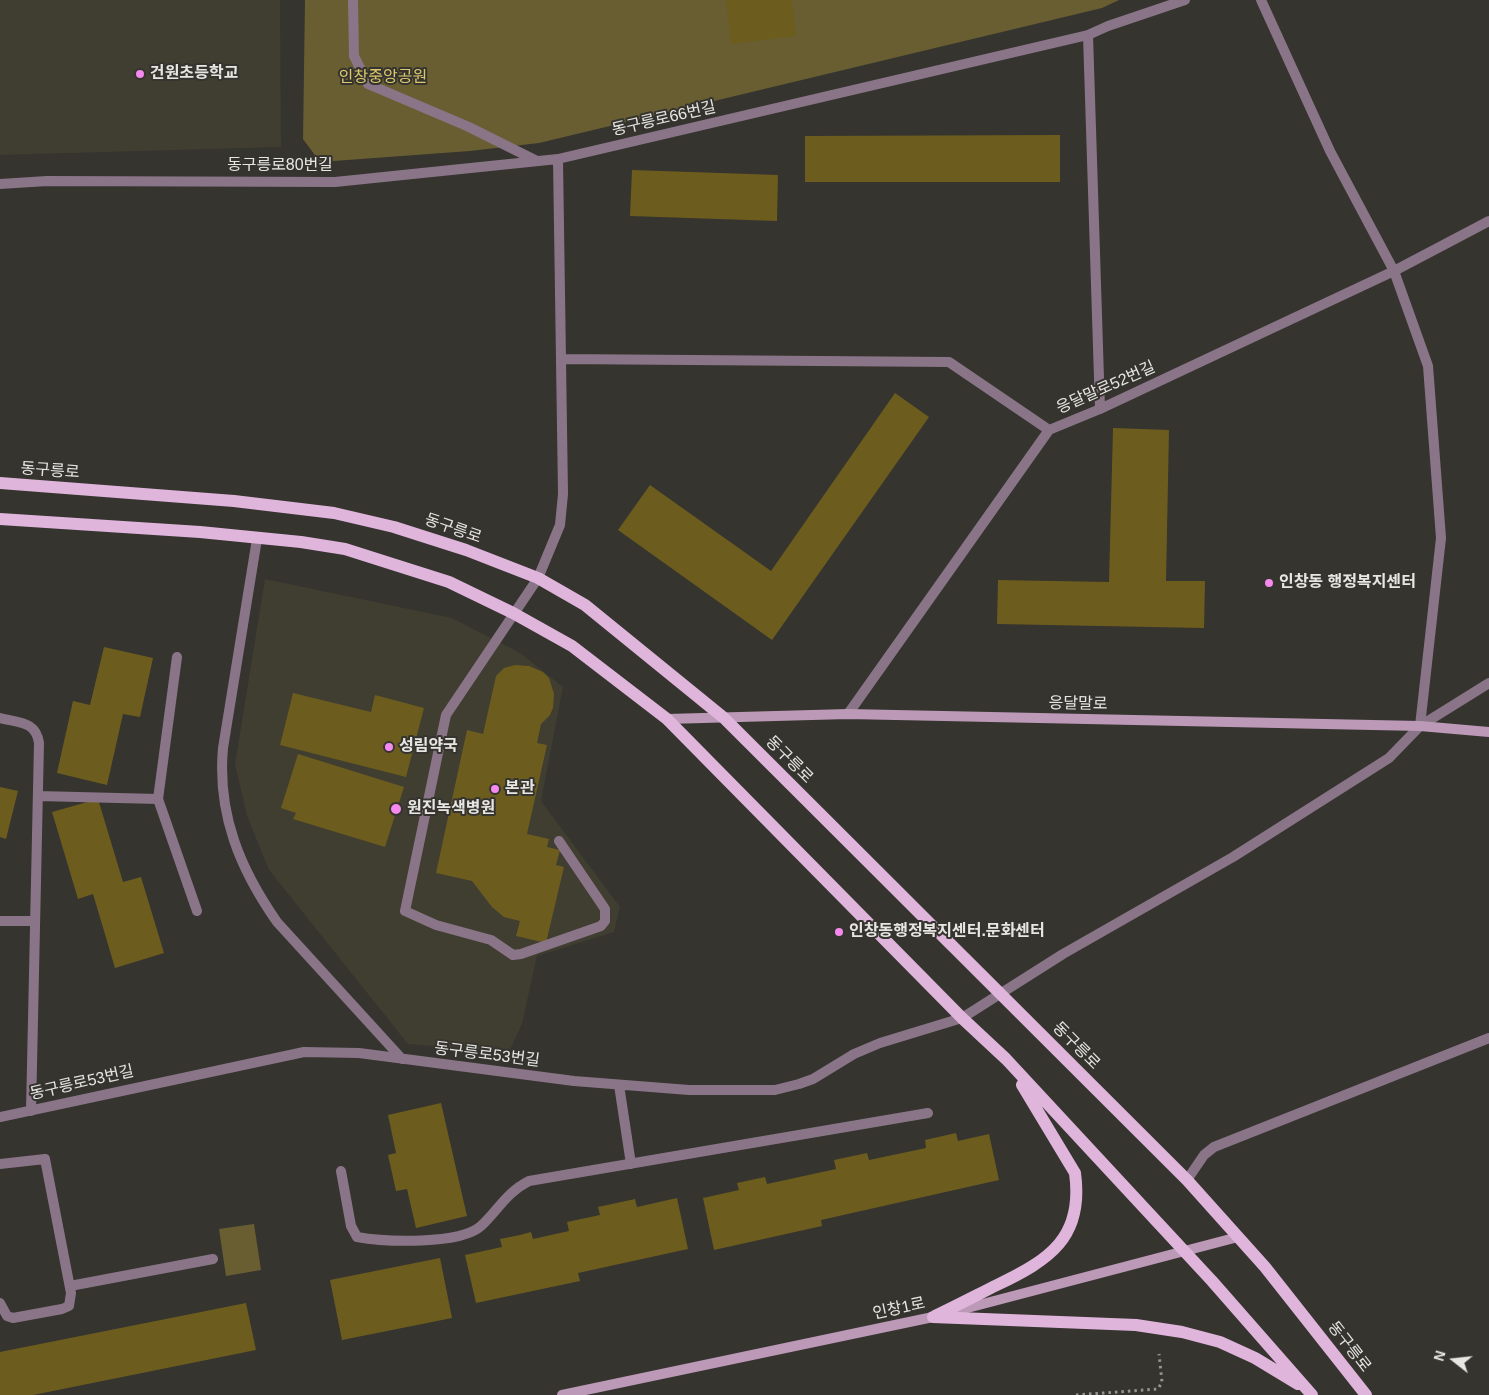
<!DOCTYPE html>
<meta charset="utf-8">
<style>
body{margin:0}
#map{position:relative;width:1489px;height:1395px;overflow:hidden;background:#35342f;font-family:Helvetica,sans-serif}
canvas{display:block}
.north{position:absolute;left:1429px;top:1335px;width:50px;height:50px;-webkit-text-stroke:4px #35342f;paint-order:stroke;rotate:286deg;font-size:14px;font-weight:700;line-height:20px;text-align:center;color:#e7e6e3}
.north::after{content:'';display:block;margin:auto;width:18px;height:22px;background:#e7e6e3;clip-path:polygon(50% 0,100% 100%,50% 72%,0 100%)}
</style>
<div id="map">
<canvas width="1489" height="1395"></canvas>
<div class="north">N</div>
</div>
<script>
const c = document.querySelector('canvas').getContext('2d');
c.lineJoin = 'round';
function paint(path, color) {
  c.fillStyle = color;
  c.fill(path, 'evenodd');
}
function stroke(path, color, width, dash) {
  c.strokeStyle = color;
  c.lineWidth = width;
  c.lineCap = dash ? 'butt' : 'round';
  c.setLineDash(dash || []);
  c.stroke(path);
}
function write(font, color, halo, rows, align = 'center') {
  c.font = font + ' Helvetica,"Noto Sans KR",sans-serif';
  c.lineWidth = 4;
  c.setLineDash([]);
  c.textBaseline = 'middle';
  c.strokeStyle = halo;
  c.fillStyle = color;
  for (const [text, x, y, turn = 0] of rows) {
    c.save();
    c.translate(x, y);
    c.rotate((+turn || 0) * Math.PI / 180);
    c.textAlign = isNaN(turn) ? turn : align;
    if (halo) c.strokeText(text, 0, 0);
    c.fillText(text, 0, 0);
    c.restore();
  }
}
const built = new Path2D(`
 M0 0H280L281 147 0 155Z
 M265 579 452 618 520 653 563 687 541 801 620 907 614 932 537 956 522 1024 509 1052 408 1044 269 870 247 816 235 764Z`);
const green = new Path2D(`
 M305 0H1119L1102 8 539 143 470 151 320 162 303 139Z
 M254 1224 261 1270 226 1276 219 1229Z`);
const building = new Path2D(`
 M726 0H792L796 36 731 44Z
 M1060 135V182H805V136Z
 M632 170 778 175 777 221 630 216Z
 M895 393 929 417 772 640 618 530 650 485 771 571Z
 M1113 428 1169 430 1166 581H1205L1204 628 997 624 998 580 1109 582Z
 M104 647 153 658 140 717 123 714 107 785 57 773 73 701 90 705Z
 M515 665 529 666 543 672 549 678 554 694 553 708 550 715 541 724 537 743 547 745 527 834 549 839 547 847 560 850 556 865 564 867 546 943 516 936 520 921 504 917 492 907 472 881 436 873 467 730 483 734 496 676 504 668Z
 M293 693 371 712 375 695 424 708 406 777 280 745Z
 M298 754 404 787 385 847 293 819 296 813 281 808Z
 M0 787 18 791 6 839 0 837Z
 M98 799 123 882 141 877 164 953 115 968 93 894 78 899 52 812Z
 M441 1103 467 1216 416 1228 407 1189 396 1191 388 1155 396 1153 388 1115Z
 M956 1133 958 1141 989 1134 999 1180 821 1220 822 1226 714 1250 703 1198 739 1190 737 1183 765 1177 767 1184 836 1169 834 1160 867 1153 869 1160 926 1148 925 1140Z
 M677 1198 688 1249 578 1273 580 1281 476 1303 465 1255 502 1247 500 1239 520 1235 531 1232 533 1239 569 1231 567 1222 600 1215 598 1207 635 1199 637 1207Z
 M440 1258 452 1318 342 1340 330 1280Z
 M246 1303 256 1350 33 1395H0V1352Z`);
const path = new Path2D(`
 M1076 1395 1158 1389 1162 1382 1159 1354`);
const lane = new Path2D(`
 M353 0 354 56 368 84 469 127 537 161
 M177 657 158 799 197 911
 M0 718C19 723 36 721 39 743L31 1111
 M38 796 158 799
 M0 921H35
 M0 1164 45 1159 71 1293 69 1306 62 1309 13 1318 7 1316 0 1303
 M70 1286 213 1259`);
const street = new Path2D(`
 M1261 0 1330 151 1394 271 1428 366 1441 538 1420 726
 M1088 35 1100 409
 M0 184 47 181 335 182 558 159
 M561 359 949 362 1049 430
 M257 539 223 748C217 814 240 869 277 922L402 1059
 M848 714 1049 430 1100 409 1394 271 1489 221
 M559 841 605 909V921L601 926 521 954 513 955 491 940 436 925 405 911 446 715 538 578 560 525 563 494 558 159 1088 35 1108 26 1185 0
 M619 1085 631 1164
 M0 1117 304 1052 359 1053 574 1081 689 1090H775L799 1084 813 1079 854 1054 880 1043 962 1018 1063 954 1233 857 1389 758 1420 726 1489 683
 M341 1171 351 1226 357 1237C385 1242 460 1245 481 1226 498 1210 507 1192 529 1181L928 1113
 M1187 1180 1204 1155 1214 1147 1489 1038`);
const secondary = new Path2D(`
 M667 719 848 714 1420 726 1489 732
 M562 1395 933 1317 1238 1237`);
const primary = new Path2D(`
 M0 483 234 501 334 513 394 527 466 550 538 578 585 605 724 718 1187 1180 1265 1267 1366 1395
 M0 519 200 532 301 542 345 549 449 582 513 613 572 646 667 719 962 1018 1006 1059 1212 1281 1312 1395
 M935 1316C956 1306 977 1295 997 1285 1049 1260 1084 1238 1075 1173L1022 1085
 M933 1317 1136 1325 1182 1332 1220 1342 1255 1358 1298 1384`);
const markers = [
 [140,74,5,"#f589ee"],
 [1269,583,5,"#f589ee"],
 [389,747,5,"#f589ee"],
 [495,789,5,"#f589ee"],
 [396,809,6,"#f589ee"],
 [839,932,5,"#f589ee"]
];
const poiNames = [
 ["건원초등학교",150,74],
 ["인창동 행정복지센터",1279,583],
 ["성림약국",399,747],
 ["본관",505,789],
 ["원진녹색병원",407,809],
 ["인창동행정복지센터.문화센터",849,932]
];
const parkNames = [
 ["인창중앙공원",383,78]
];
const streetNames = [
 ["동구릉로66번길",664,119,-13],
 ["동구릉로80번길",280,166],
 ["응달말로52번길",1106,388,-24],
 ["동구릉로",50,471,4],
 ["동구릉로",453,529,19],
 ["응달말로",1078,704,1],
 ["동구릉로",789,760,45],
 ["동구릉로",1076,1046,45],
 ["동구릉로53번길",487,1055,7],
 ["동구릉로53번길",82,1083,-13],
 ["인창1로",899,1309,-12],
 ["동구릉로",1349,1347,52]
];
paint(built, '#403d31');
paint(green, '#685e32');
paint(building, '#6c5d1e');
stroke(path, '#959490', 3, [2.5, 4]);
stroke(lane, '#8a7588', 10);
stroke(street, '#8a7588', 10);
stroke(secondary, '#bb99b7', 10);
stroke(primary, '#e0b5dc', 12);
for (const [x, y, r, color] of markers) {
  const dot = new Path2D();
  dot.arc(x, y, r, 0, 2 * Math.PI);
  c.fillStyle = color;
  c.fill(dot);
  stroke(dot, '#35342f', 2);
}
write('bold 16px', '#e7e6e3', '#35342f', poiNames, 'left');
write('16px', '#ddc76c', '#35342f', parkNames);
write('16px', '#e7e6e3', '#35342f', streetNames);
</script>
